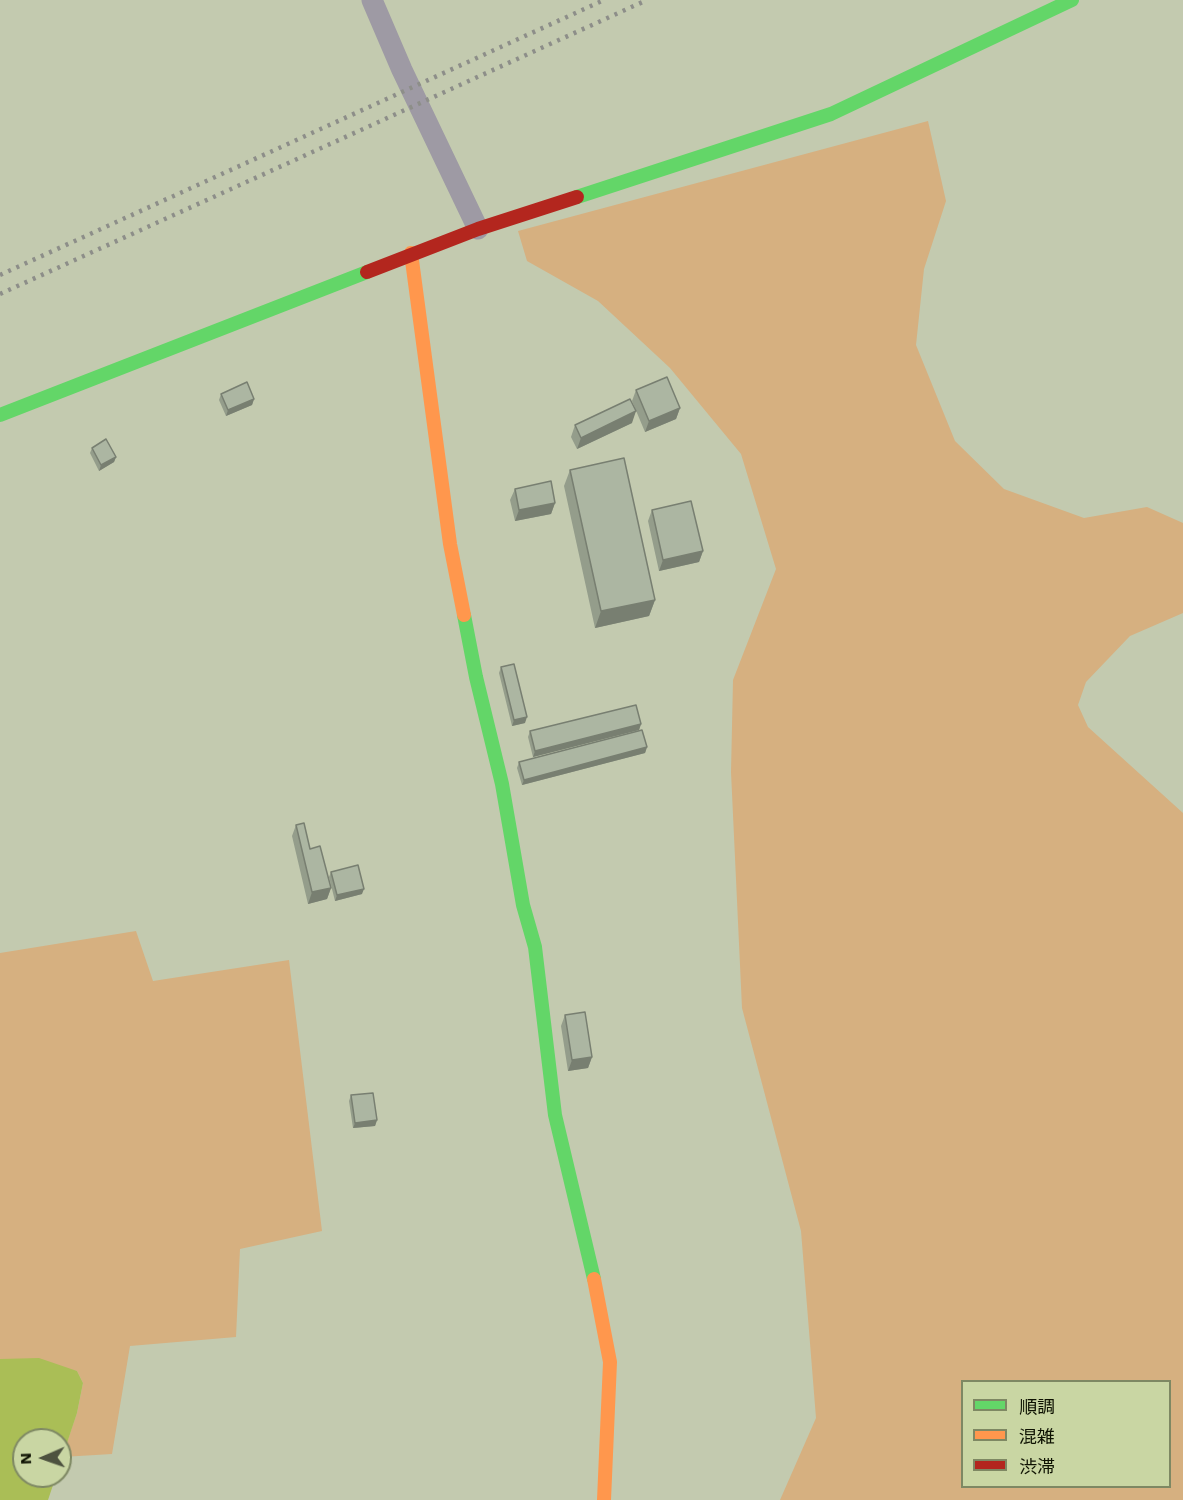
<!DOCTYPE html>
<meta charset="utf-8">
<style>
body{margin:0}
#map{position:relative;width:1183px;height:1500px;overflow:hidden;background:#c3caaf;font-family:"Work Sans","Noto Sans JP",sans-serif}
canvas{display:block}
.legend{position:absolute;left:961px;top:1380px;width:210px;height:108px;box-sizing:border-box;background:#c9d6a3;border:2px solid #7e8863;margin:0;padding:8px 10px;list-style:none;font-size:18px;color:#0e1202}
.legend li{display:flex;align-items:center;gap:12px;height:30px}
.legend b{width:30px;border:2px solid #7e8863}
.north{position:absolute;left:12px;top:1428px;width:60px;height:60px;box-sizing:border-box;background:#c9d6a3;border:2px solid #7e8863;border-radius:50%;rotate:268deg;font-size:16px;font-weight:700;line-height:24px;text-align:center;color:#0e1202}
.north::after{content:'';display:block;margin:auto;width:21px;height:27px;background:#4d523f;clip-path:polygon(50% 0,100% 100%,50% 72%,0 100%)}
</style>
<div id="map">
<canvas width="1183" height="1500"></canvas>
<ul class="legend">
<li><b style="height:8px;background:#63d668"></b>順調</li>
<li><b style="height:8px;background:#ff974d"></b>混雑</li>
<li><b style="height:8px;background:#b3261e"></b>渋滞</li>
</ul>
<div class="north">N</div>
</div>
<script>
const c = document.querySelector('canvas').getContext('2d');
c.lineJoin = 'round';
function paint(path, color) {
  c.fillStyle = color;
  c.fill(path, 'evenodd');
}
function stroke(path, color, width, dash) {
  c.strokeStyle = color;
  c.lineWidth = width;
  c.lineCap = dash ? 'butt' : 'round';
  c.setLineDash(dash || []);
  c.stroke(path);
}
const green = new Path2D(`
 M928 121 946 201 924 269 916 345 955 441 1004 489 1084 518 1147 507 1183 523V613L1130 636 1086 682 1078 705 1088 727 1183 813V1500H780L816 1418 801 1231 742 1008 731 772 733 680 776 569 741 454 670 368 598 301 527 261 518 231ZM962 1382H1170V1486H962Z
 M136 931 153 981 289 960 322 1231 240 1249 236 1337 130 1346 112 1454 62 1457 77 1413 83 1383 77 1371 0 1359V953Z`);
const water = new Path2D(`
 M39 1358 77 1371 83 1383 77 1413 60 1464V1440H24V1476H56L48 1500H0V1359Z`);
const street = new Path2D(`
 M372 0 402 70 478 229`);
const fast = new Path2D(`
 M577 197 831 114 1072 0
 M0 415 367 272
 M464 615 476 677 502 784 523 905 535 947 555 1115 594 1279`);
const slow = new Path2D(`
 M411 253 450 544 464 615
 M594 1279 610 1362 604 1500`);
const jam = new Path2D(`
 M367 272 478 229 577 197`);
const rail = new Path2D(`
 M0 275 604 0
 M0 294 647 0`);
const wall = new Path2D(`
 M636 390 680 408 676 419 645 432 632 401Z
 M221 394 254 399 252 405 226 416 219 400Z
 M632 423 577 449 571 437 575 425Z
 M92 448 116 457 114 462 99 471 90 453Z
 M570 470 655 600 649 616 595 628 564 486Z
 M515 489 555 503 551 514 515 521 510 500Z
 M652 510 703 551 699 562 659 571 648 521Z
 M501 667 525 723 512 726 499 673Z
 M641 724 639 730 533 757 528 737 530 731Z
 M647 747 645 753 522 785 517 768 519 762Z
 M296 825 331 888 327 899 308 904 292 836Z
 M331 872 362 894 335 901 329 877Z
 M565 1015 592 1057 588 1068 568 1071 561 1026Z
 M351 1095 377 1120 375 1126 353 1128 349 1101Z`);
const shadedWall = new Path2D(`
 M254 399 252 405 226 416 228 410Z
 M680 408 676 419 645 432 649 421Z
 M636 411 632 423 577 449 581 438Z
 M116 457 114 462 99 471 101 465Z
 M555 503 551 514 515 521 519 510Z
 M703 551 699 562 659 571 663 560Z
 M655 600 649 616 595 628 601 611Z
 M527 717 525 723 512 726 514 720Z
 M641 724 639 730 533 757 535 751Z
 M647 747 645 753 522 785 524 780Z
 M331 888 327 899 308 904 312 892Z
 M364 889 362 894 335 901 337 895Z
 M592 1057 588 1068 568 1071 572 1060Z
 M377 1120 375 1126 353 1128 355 1123Z`);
const building = new Path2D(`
 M667 377 680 408 649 421 636 390Z
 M247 382 254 399 228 410 221 394Z
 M630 399 636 411 581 438 575 425Z
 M106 439 116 457 101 465 92 448Z
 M624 458 655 600 601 611 570 470Z
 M551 481 555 503 519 510 515 489Z
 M691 501 703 551 663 560 652 510Z
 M514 664 527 717 514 720 501 667Z
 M636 705 641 724 535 751 530 731Z
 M642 730 647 747 524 780 519 762Z
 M304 823 310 849 320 846 331 888 312 892 296 825Z
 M358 865 364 889 337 895 331 872Z
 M585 1012 592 1057 572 1060 565 1015Z
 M373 1093 377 1120 355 1123 351 1095Z`);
paint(green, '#d6b080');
paint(water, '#aabe56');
stroke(street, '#9e9aa4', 21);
stroke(fast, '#63d668', 14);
stroke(slow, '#ff974d', 14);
stroke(jam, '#b3261e', 14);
stroke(rail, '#8d8e89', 4.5, [3, 6]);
paint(wall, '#949d8b');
paint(shadedWall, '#787f71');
paint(building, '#acb6a2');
stroke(building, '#787f71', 1.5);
</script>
